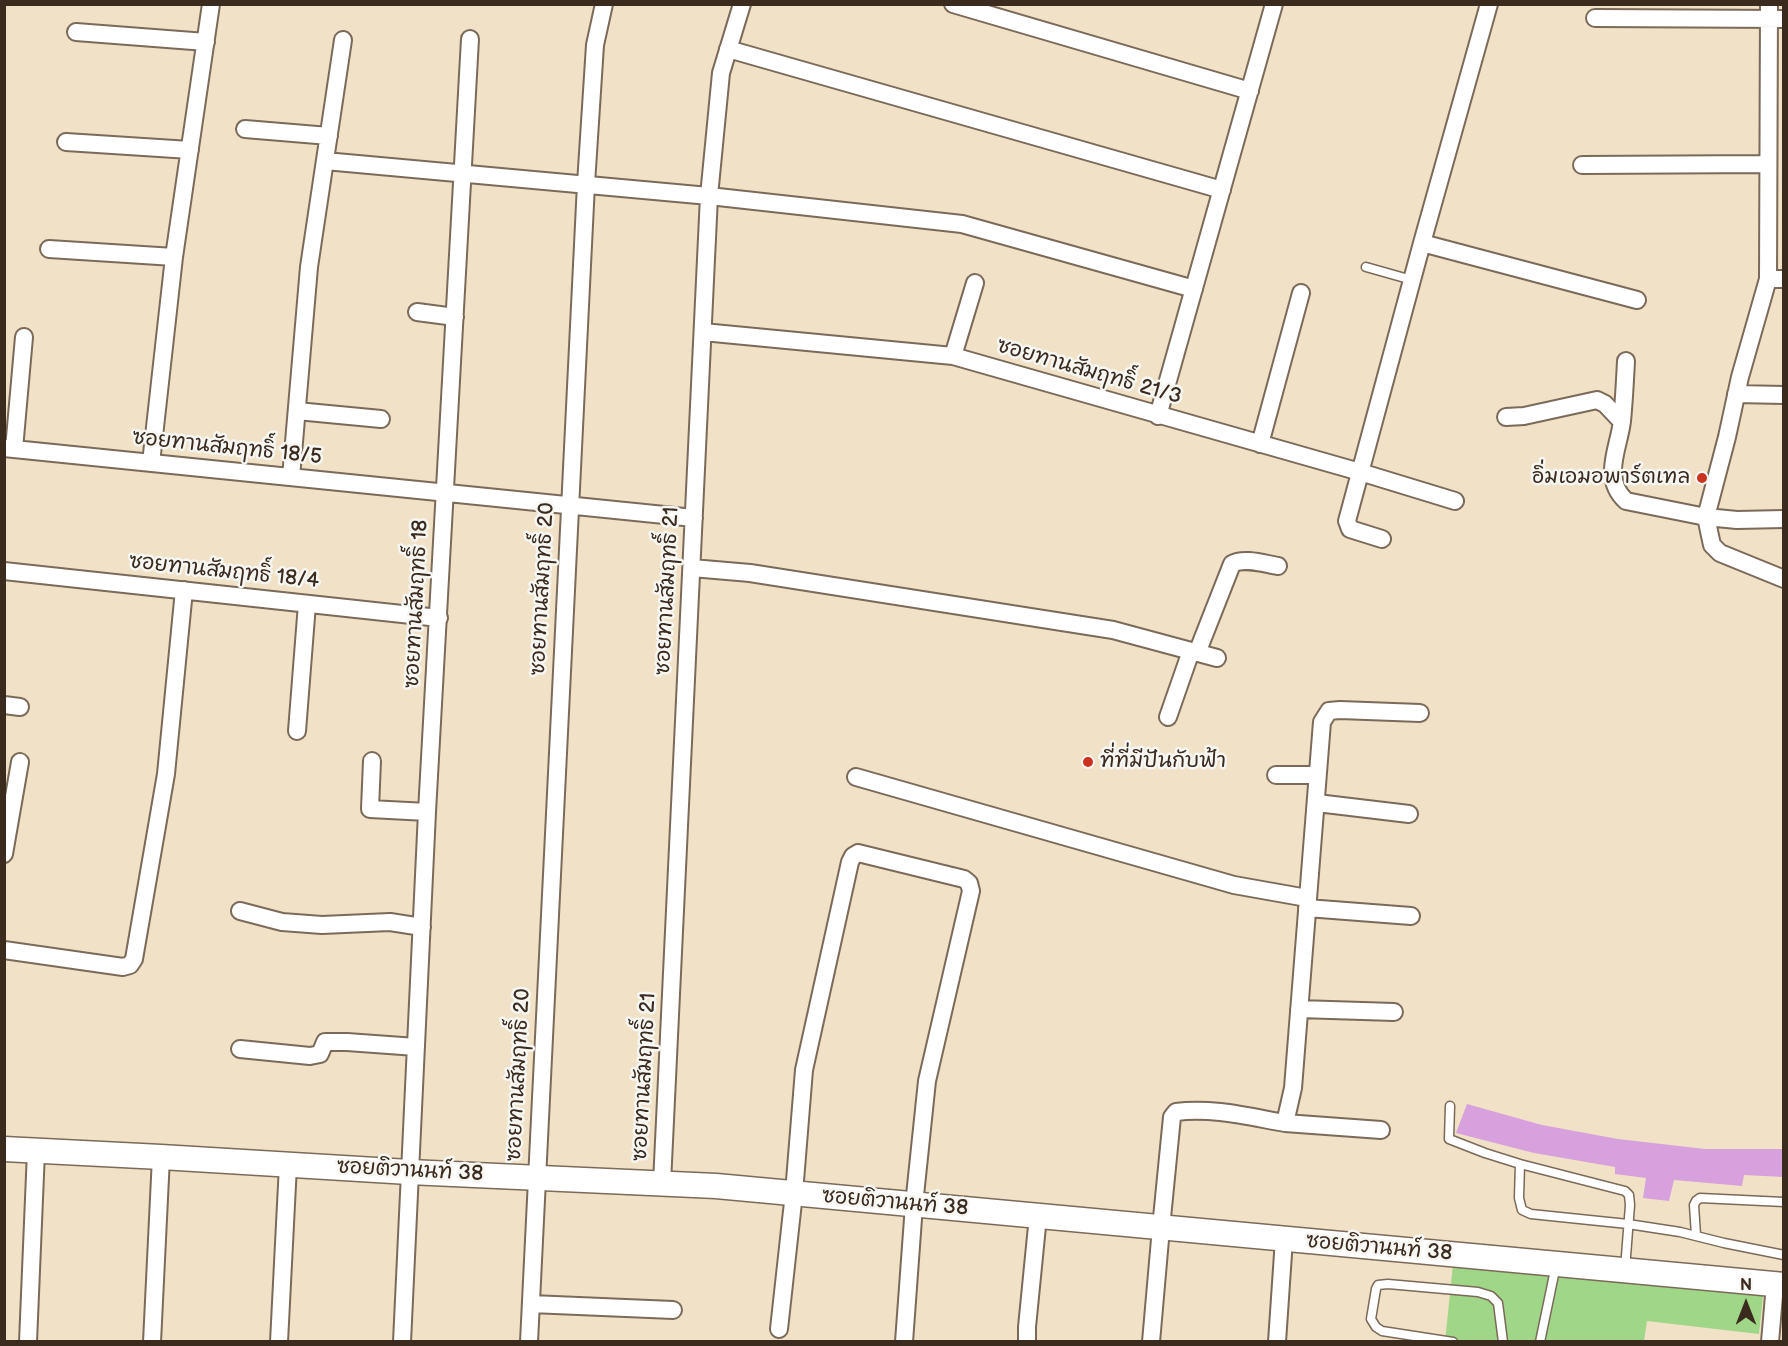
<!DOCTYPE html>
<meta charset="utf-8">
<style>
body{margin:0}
#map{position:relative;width:1788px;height:1346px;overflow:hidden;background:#f1e1c6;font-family:"Balsamiq Sans",sans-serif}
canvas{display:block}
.frame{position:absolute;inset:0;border:6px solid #3b2a1e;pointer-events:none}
.north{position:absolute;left:1716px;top:1274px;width:60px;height:60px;-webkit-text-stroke:4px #f6f6f2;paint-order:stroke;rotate:0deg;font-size:16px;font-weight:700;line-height:24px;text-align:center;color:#3b2a1e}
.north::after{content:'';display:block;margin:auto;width:21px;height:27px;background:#3b2a1e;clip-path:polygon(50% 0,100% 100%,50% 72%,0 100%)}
</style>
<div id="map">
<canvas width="1788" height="1346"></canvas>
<div class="frame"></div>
<div class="north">N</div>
</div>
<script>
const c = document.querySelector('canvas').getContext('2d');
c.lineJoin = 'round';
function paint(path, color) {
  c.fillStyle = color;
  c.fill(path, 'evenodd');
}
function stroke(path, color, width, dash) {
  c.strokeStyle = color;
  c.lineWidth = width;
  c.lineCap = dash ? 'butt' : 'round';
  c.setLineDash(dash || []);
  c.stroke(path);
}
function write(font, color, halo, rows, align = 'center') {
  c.font = font + ' "Balsamiq Sans","Playpen Sans Thai",sans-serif';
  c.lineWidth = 5;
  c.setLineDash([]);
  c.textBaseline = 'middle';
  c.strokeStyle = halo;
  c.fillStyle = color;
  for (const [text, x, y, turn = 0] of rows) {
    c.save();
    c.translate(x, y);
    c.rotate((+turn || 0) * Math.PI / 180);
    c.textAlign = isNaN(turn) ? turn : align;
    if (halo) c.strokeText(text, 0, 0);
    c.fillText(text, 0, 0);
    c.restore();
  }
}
const green = new Path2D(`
 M1453 1264 1763 1296 1759 1334 1647 1321 1644 1341 1445 1342Z`);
const building = new Path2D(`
 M1467 1104 1542 1125 1618 1139 1705 1149H1784V1177L1744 1175 1742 1186 1674 1180 1669 1201 1643 1198 1646 1178 1615 1174V1167L1534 1153 1456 1133Z`);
const lane = new Path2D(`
 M1366 267 1412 280
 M1450 1106 1449 1139 1485 1153 1520 1164 1519 1198 1522 1210 1531 1214 1628 1224 1680 1232 1724 1243 1784 1255
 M1520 1164 1625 1191 1629 1195 1630 1205 1625 1269
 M1696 1235 1694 1205 1696 1201 1700 1198 1784 1202
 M1453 1342 1382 1331 1376 1327 1371 1319 1376 1289 1378 1285 1388 1284 1478 1292 1491 1296 1498 1303 1503 1342
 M1540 1342 1556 1265`);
const street = new Path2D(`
 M953 4 1250 91
 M1769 4 1768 279 1740 377 1727 437 1706 517 1712 545 1720 553 1784 579
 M1595 18 1784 19
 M76 32 206 42
 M728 49 1222 190
 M245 129 329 136
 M66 142 190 150
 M325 161 709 196 962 224 1194 289
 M1582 165 1768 164
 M1422 243 1637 300
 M49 249 174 257
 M1768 279H1784
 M417 312 455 317
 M703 332 953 356 1360 472 1455 501
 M953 356 975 283
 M1626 361C1625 381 1624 401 1622 421 1619 448 1601 478 1626 501L1706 517 1737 520 1784 519
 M1736 394 1784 395
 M297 411 381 419
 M1158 416 1274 4
 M1506 417 1524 416 1597 400 1605 404 1622 422
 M1260 444 1301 293
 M4 448 694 518
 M14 449 24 337
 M151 463 174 257 211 4
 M291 477 309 267 343 40
 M1382 539 1350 529 1347 521 1422 243 1489 4
 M692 568 750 573 1113 630 1217 658
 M4 571 439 618
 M1197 653 1232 564C1244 557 1265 564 1278 566
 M4 705 20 707
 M1168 717 1191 651
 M297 731 307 604
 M372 761 370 809 427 812
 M1276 775H1317
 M856 777 1234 885 1307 898
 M1317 803 1409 814
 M4 854 20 762
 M1307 908 1411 916
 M240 911 282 922 322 925 390 922 422 927
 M4 950 123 967 130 965 134 959 166 774 184 590
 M1299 1009 1394 1012
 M240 1049 310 1056 320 1054 325 1042H347L416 1047
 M1285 1123 1381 1130
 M662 1183 709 196 721 73 742 4
 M531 1304 673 1310
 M779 1329 794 1193 804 1070 850 862 853 856 858 853 964 879 969 883 971 891 927 1081 914 1205 904 1342
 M28 1342 36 1151
 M152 1342 161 1157
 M279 1342 288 1165
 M402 1342 427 812 470 39
 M529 1342 586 184 595 45 604 4
 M1027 1342V1327L1038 1216
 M1151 1342 1161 1228 1172 1117 1176 1112C1212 1107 1250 1117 1285 1123L1293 1088 1322 722 1329 711 1340 710 1420 713
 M1277 1342 1284 1239
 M1770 1342 1775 1284`);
const secondary = new Path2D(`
 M4 1149 161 1157 409 1172 716 1186 1784 1285`);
const markers = [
 [1702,478,6,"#c8321e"],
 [1088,762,6,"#c8321e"]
];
const streetNames = [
 ["ซอยทานสัมฤทธิ์ 21/3",1089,372,16],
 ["ซอยทานสัมฤทธิ์ 18/5",227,448,6],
 ["ซอยทานสัมฤทธิ์ 18/4",224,572,6],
 ["ซอยทานสัมฤทธิ์ 20",543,589,-87],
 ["ซอยทานสัมฤทธิ์ 21",668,591,-87],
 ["ซอยทานสัมฤทธิ์ 18",417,604,-87],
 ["ซอยทานสัมฤทธิ์ 20",519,1075,-87],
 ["ซอยทานสัมฤทธิ์ 21",645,1077,-87],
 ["ซอยติวานนท์ 38",410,1171,3],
 ["ซอยติวานนท์ 38",895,1203,5],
 ["ซอยติวานนท์ 38",1379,1248,5]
];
const poiNames = [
 ["อิ่มเอมอพาร์ตเทล",1690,478],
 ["ที่ที่มีปันกับฟ้า",1100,762,"left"]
];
paint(green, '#9fd687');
paint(building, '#d7a1de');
stroke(lane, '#7b6a59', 11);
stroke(street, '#7b6a59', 20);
stroke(secondary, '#7b6a59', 27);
stroke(lane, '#fff', 8);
stroke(street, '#fff', 16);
stroke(secondary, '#fff', 24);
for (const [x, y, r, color] of markers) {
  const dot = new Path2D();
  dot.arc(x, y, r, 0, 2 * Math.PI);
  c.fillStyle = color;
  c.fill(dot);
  stroke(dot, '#f6f6f2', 2);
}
write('21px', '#3b2a1e', '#f6f6f2', streetNames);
write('21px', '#3b2a1e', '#f6f6f2', poiNames, 'right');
</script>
